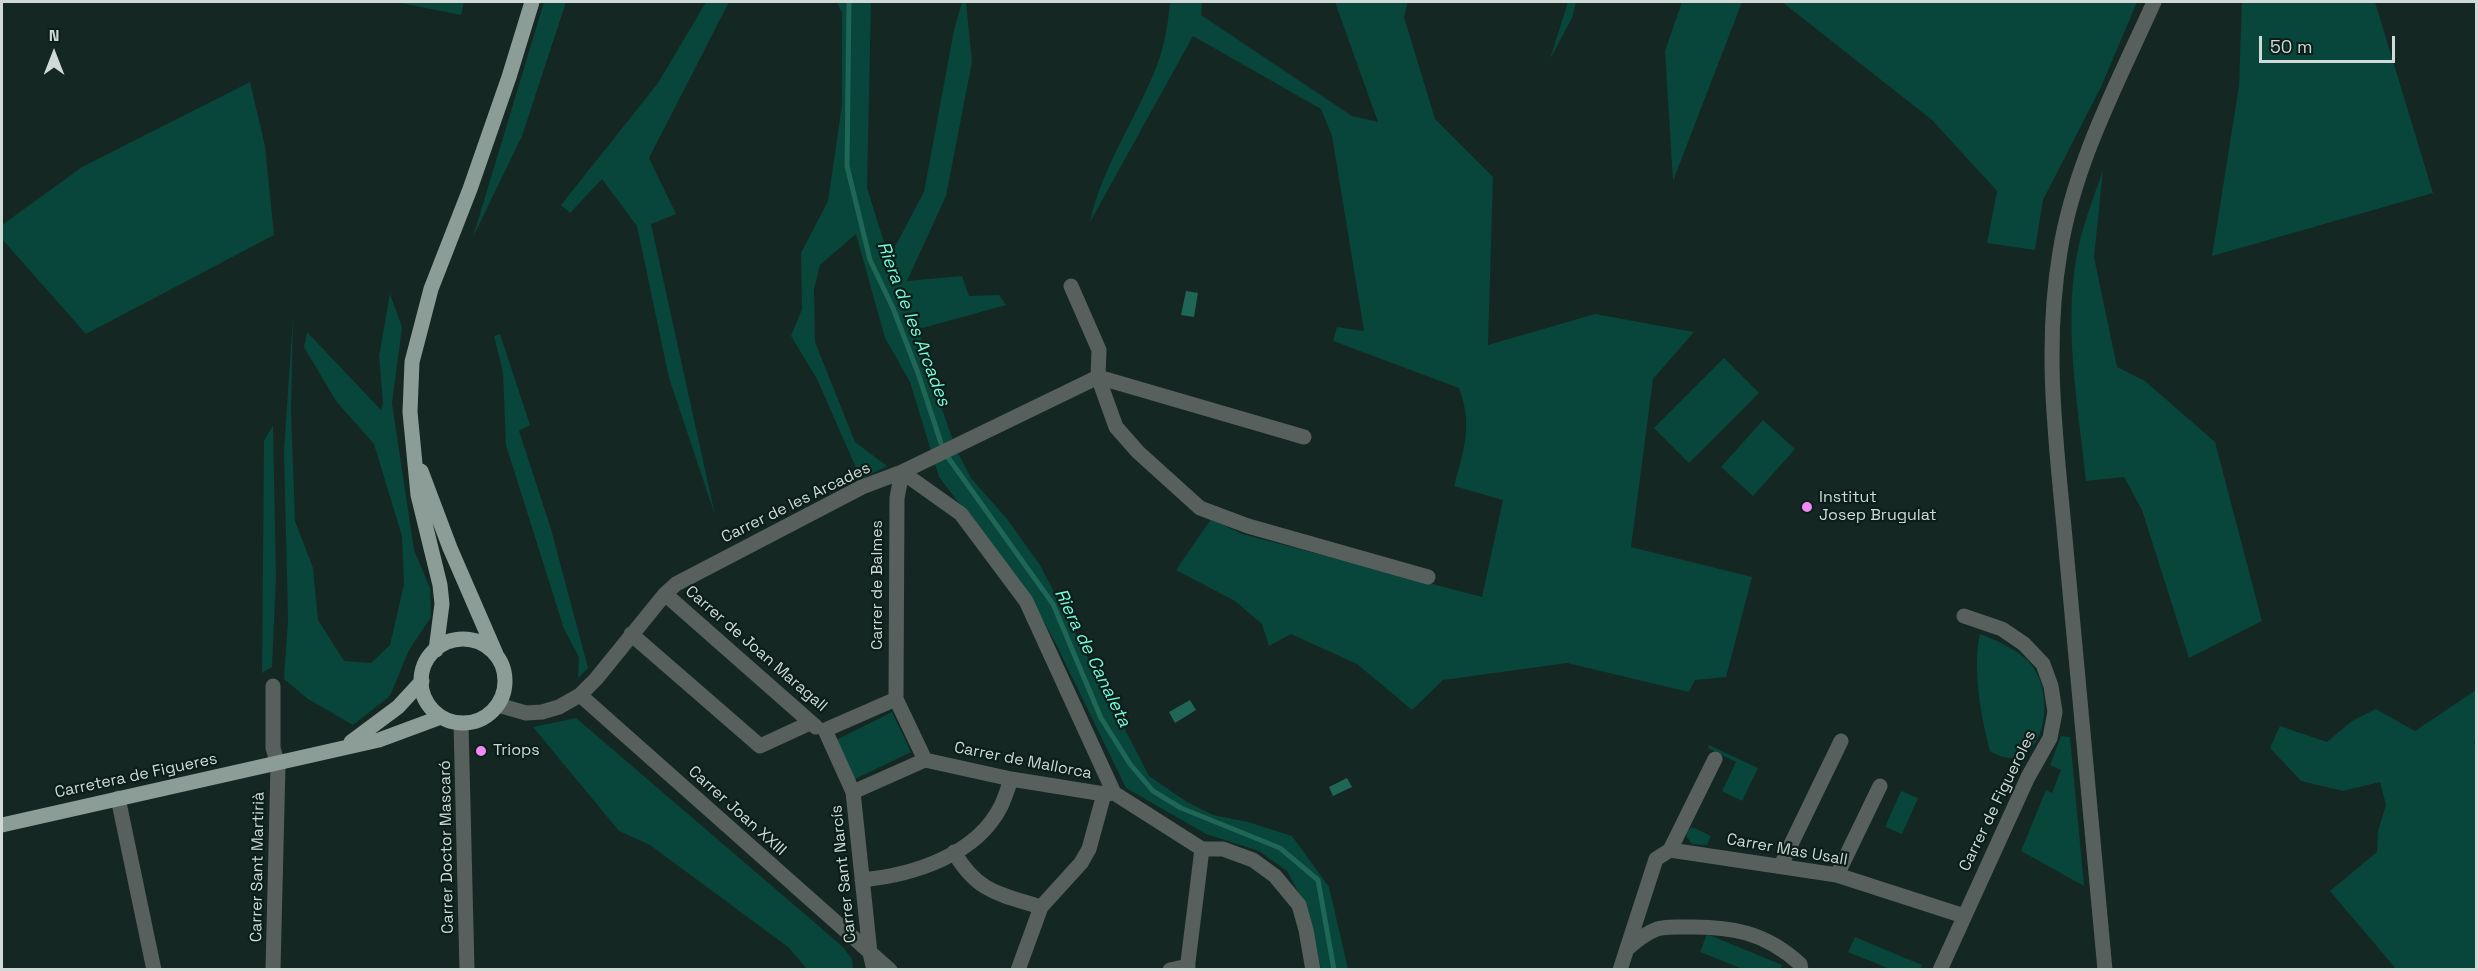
<!DOCTYPE html>
<meta charset="utf-8">
<style>
body{margin:0}
#map{position:relative;width:2478px;height:971px;overflow:hidden;background:#152723;font-family:"Space Grotesk",sans-serif}
canvas{display:block}
.frame{position:absolute;inset:0;border:3px solid #cfdad6;pointer-events:none}
.north{position:absolute;left:24px;top:24px;width:60px;height:60px;-webkit-text-stroke:4px #0c1e19;paint-order:stroke;rotate:0deg;font-size:16px;font-weight:700;line-height:24px;text-align:center;color:#cfdad6}
.north::after{content:'';display:block;margin:auto;width:21px;height:27px;background:#cfdad6;clip-path:polygon(50% 0,100% 100%,50% 72%,0 100%)}
.scale{position:absolute;left:2259px;top:36px;width:136px;height:27px;box-sizing:border-box;border:3px solid #cfdad6;border-top:0;padding-left:8px;font-size:18px;line-height:21px;white-space:nowrap;color:#cfdad6;-webkit-text-stroke:4px #0c1e19;paint-order:stroke}
</style>
<div id="map">
<canvas width="2478" height="971"></canvas>
<div class="frame"></div>
<div class="north">N</div>
<div class="scale">50 m</div>
</div>
<script>
const c = document.querySelector('canvas').getContext('2d');
c.lineJoin = 'round';
function paint(path, color) {
  c.fillStyle = color;
  c.fill(path, 'evenodd');
}
function stroke(path, color, width, dash) {
  c.strokeStyle = color;
  c.lineWidth = width;
  c.lineCap = dash ? 'butt' : 'round';
  c.setLineDash(dash || []);
  c.stroke(path);
}
function write(font, color, halo, rows, align = 'center') {
  c.font = font + ' "Space Grotesk",sans-serif';
  c.lineWidth = 4.5;
  c.setLineDash([]);
  c.textBaseline = 'middle';
  c.strokeStyle = halo;
  c.fillStyle = color;
  for (const [text, x, y, turn = 0] of rows) {
    c.save();
    c.translate(x, y);
    c.rotate((+turn || 0) * Math.PI / 180);
    c.textAlign = isNaN(turn) ? turn : align;
    if (halo) c.strokeText(text, 0, 0);
    c.fillText(text, 0, 0);
    c.restore();
  }
}
const green = new Path2D(`
 M396 2H464L461 15Z
 M544 2H566L522 136 473 237Z
 M706 2H729L649 158 676 214 651 224 715 515 669 378 637 226 602 179 570 213 561 205 658 83Z
 M837 2H871L867 188 889 258 924 192 954 30 962 2H966L972 62 946 196 907 281 962 276 969 296 999 295 1006 305 919 329 928 369 956 449 971 478 1007 519 1040 565 1149 776 1187 802 1213 815 1248 822 1292 836 1329 887 1348 969H1321L1307 908 1287 871 1259 851 1206 834 1126 788 1055 642 1026 590 939 477 910 382 885 338 856 234 820 265 814 289 815 342 855 442 887 466 861 479 817 379 791 336 802 309 801 253 828 201 842 105V13Z
 M1170 2H1202L1201 15 1352 116 1378 122 1335 2H1408L1404 17 1435 119 1493 177 1488 345 1595 314 1694 332 1653 379 1631 547 1752 577 1726 677 1695 680 1689 692 1567 663 1443 680 1412 710 1357 664 1291 634 1269 646 1262 624 1235 601 1176 570 1211 519 1242 534 1482 597 1503 500 1454 486C1464 449 1473 426 1459 388L1333 341 1337 327 1364 331 1332 136 1321 109 1193 36 1090 222C1102 166 1137 118 1157 65 1165 45 1168 23 1170 2Z
 M1568 2H1576L1572 18 1550 59Z
 M1682 2H1742L1673 181 1665 51Z
 M1782 2H2137L2101 87 2043 200 2035 250 1987 243 1997 191 1932 120Z
 M2242 2H2375L2433 193 2212 256 2239 86Z
 M250 82 265 146 274 235 86 334 2 239V225L82 167Z
 M2103 170 2094 257 2117 367 2145 381 2215 442 2262 621 2189 658 2142 510 2124 477 2086 481C2078 403 2061 318 2080 240 2086 217 2095 193 2103 170Z
 M390 294 402 327 392 403 414 550 430 588 431 617 409 650 390 696 353 725 308 699 284 679 288 619 284 452 293 317 291 411 295 521 313 568 318 620 344 661 371 663 390 645 404 584 402 536 374 444 336 401 304 347 307 332 381 410 383 403 379 356Z
 M500 334 530 425 519 431 551 529 588 668 578 678 579 657 564 629 506 445 503 372 494 336Z
 M1724 358 1759 393 1689 463 1654 428Z
 M1763 420 1795 449 1753 496 1721 467Z
 M273 425 276 578 272 667 262 673 264 441Z
 M1980 634C1995 640 2012 647 2025 658 2062 689 2044 784 1990 751 1981 717 1972 668 1980 634Z
 M2476 690V738L2474 743 2476 747V969H2396L2330 891 2377 852 2378 831 2386 805 2380 782 2343 791 2301 781 2270 748 2280 726 2327 742 2352 721 2376 709 2415 731Z
 M892 712 911 752 855 779 836 740Z
 M576 718 842 946 852 959 853 969H807L788 947 650 845 619 831 533 727Z
 M2061 736 2070 737 2084 886 2021 851 2046 790 2052 793 2061 770 2050 765Z
 M1709 745 1758 768 1742 801 1722 791 1736 762 1708 748Z
 M1901 791 1918 798 1902 834 1885 827Z
 M1692 827 1711 836 1707 845 1692 844 1687 837V831Z
 M1707 934 1782 965 1780 969H1743L1700 952Z
 M1855 937 1922 965 1920 969H1890L1848 952Z`);
const water = new Path2D(`
 M1186 291 1198 293 1194 317 1181 315Z
 M1190 700 1196 710 1175 723 1169 712Z
 M1347 778 1352 787 1333 796 1329 787Z`);
const stream = new Path2D(`
 M849 2 847 166 870 260 893 308 918 373 941 443
 M947 456 1053 604 1101 718 1130 764 1153 791 1181 808 1280 848 1318 880 1334 970`);
const minor = new Path2D(`
 M1071 286 1099 350 1098 377 1116 427 1138 452 1200 508 1248 526 1428 577
 M1098 377 1304 437
 M902 472 961 514 1026 601 1114 793 1202 849H1223L1253 860 1275 876 1299 905 1306 930 1313 970
 M665 594 816 727
 M631 634 760 746 810 723
 M580 695 890 970
 M896 699 897 498 902 472
 M498 705 526 713 542 712 559 707 580 695 596 679 665 594 676 584 862 487 902 472 1098 377
 M461 723 467 970
 M925 760 1011 779 1104 794 1114 793
 M853 792 925 760 896 699 825 730 853 792 870 953 874 970
 M118 798 154 970
 M1670 850 1837 875 1964 916
 M1670 850 1715 759
 M954 852C977 892 999 894 1041 907
 M1781 865 1841 741
 M1837 875 1880 786
 M862 880C913 875 977 855 1001 806 1005 798 1008 788 1011 779
 M1627 949C1636 941 1646 933 1657 929 1665 926 1676 927 1685 927 1731 926 1765 932 1800 964L1801 970
 M273 970 278 765 273 748V686
 M1018 970 1041 907 1081 863 1089 849 1104 794
 M1170 970 1188 966
 M1187 970 1202 849
 M1620 970 1656 859 1670 850
 M1940 970 2028 777 2050 738 2055 712 2051 686 2043 664 2024 644 2002 629 1964 616
 M2105 970C2092 829 2078 689 2066 549 2057 448 2043 353 2060 252 2074 164 2118 82 2154 2`);
const major = new Path2D(`
 M421 471 450 548 496 654
 M421 681a42 42 0 1 1 84 0a42 42 0 1 1-84 0Z
 M436 650 442 604 440 585 418 495 410 412 412 362 431 289 470 189 509 77 532 2
 M351 742 398 707 422 681
 M2 825 379 740 441 717`);
const markers = [
 [1807,507,6,"#f18af4"],
 [481,751,6,"#f18af4"]
];
const poiNames = [
 ["Institut",1819,498],
 ["Josep Brugulat",1819,516],
 ["Triops",493,751]
];
const streetNames = [
 ["Carrer de les Arcades",796,503,-26],
 ["Carrer de Balmes",878,585,-90],
 ["Carrer de Joan Maragall",756,649,41],
 ["Carrer de Mallorca",1023,761,11],
 ["Carretera de Figueres",136,776,-12],
 ["Carrer de Figueroles",1998,801,-64],
 ["Carrer Joan XXIII",737,811,42],
 ["Carrer Doctor Mascaró",447,847,-91],
 ["Carrer Mas Usall",1787,850,10],
 ["Carrer Sant Martirià",258,867,-89],
 ["Carrer Sant Narcís",844,874,-96]
];
const waterNames = [
 ["Riera de les Arcades",913,324,69],
 ["Riera de Canaleta",1092,658,64]
];
paint(green, '#08453a');
paint(water, '#1f6657');
stroke(stream, '#1f6657', 5);
stroke(minor, '#58605e', 15);
stroke(major, '#8c9d98', 15);
for (const [x, y, r, color] of markers) {
  const dot = new Path2D();
  dot.arc(x, y, r, 0, 2 * Math.PI);
  c.fillStyle = color;
  c.fill(dot);
  stroke(dot, '#0c1e19', 2);
}
write('16px', '#cfdad6', '#0c1e19', poiNames, 'left');
write('16px', '#cfdad6', '#0c1e19', streetNames);
write('italic 18px', '#77f8da', '#0c1e19', waterNames);
</script>
